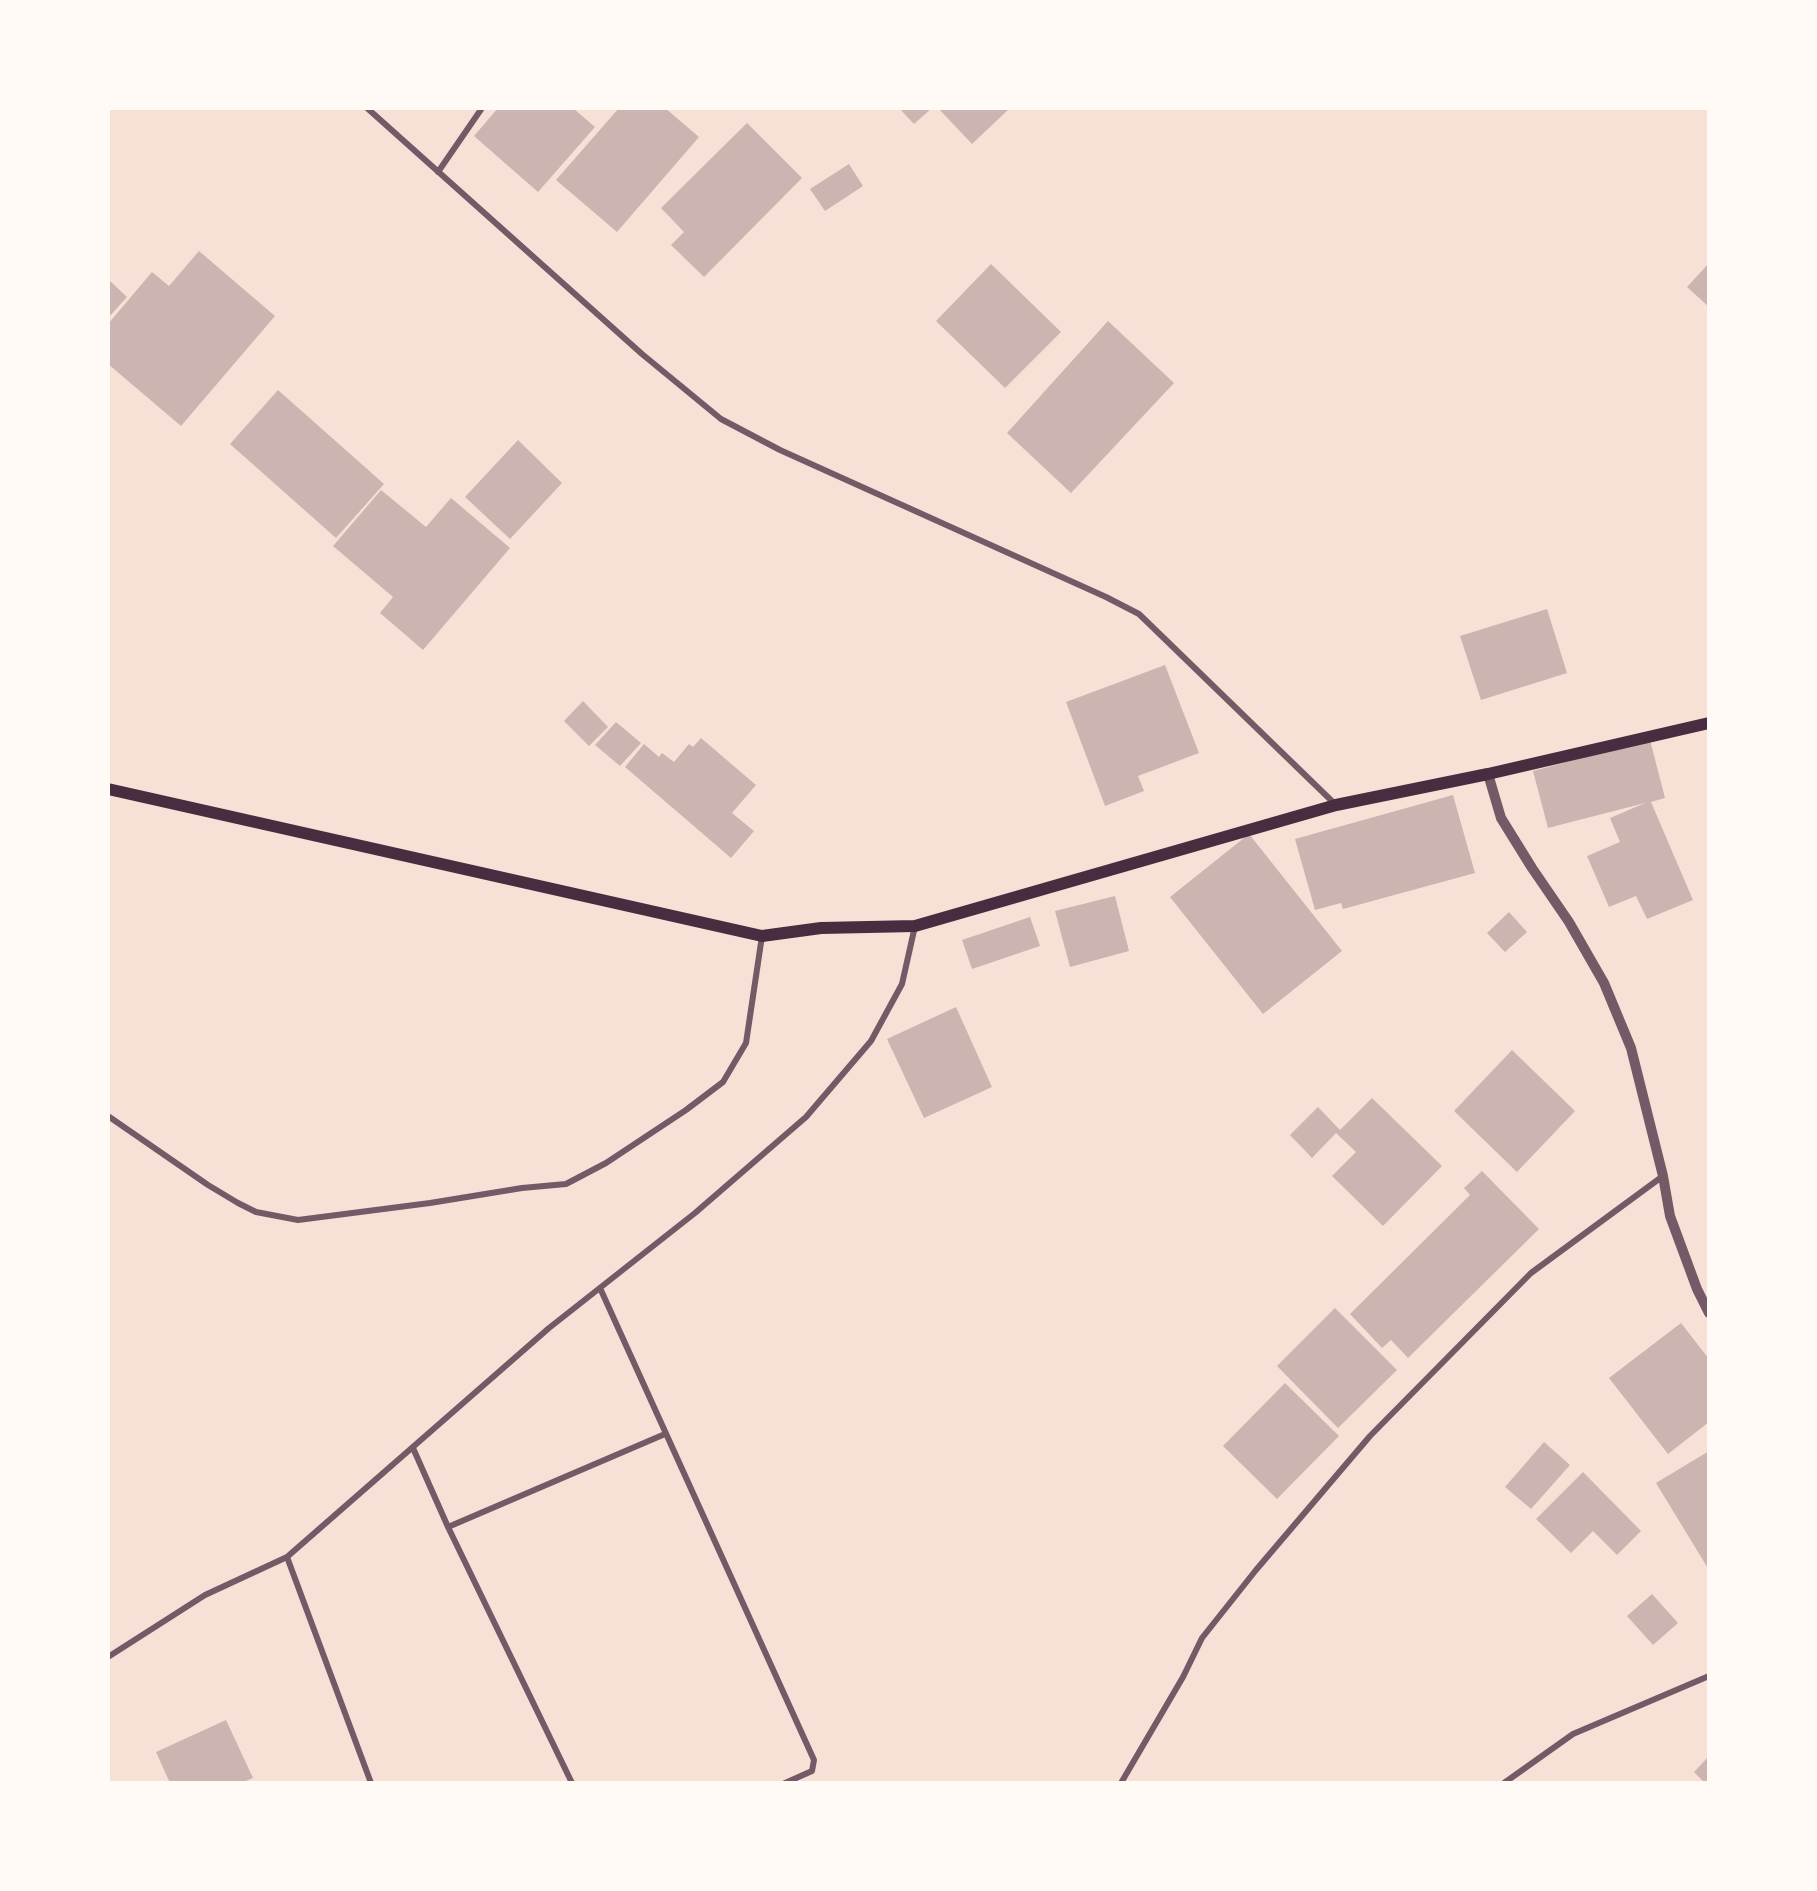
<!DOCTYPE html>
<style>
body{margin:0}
#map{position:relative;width:1817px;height:1891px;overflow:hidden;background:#f7e1d7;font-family:Cabin,sans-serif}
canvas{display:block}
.frame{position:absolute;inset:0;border:110px solid #fffaf5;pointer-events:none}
</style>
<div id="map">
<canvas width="1817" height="1891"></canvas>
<div class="frame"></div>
</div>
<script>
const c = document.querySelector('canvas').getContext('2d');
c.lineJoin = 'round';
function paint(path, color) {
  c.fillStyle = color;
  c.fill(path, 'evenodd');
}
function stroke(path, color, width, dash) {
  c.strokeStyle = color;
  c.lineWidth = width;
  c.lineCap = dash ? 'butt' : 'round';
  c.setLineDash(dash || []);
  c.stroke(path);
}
const building = new Path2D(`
 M498 108H573L595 127 538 192 474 136Z
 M619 108H665L699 137 617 232 556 180Z
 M899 108H932L914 124Z
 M938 108H1010L972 144Z
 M747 123 802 178 704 277 671 245 684 232 661 208Z
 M849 164 863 186 825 211 810 189Z
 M199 251 275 316 181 426 108 364V324L152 272 169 286Z
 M1709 263V307L1687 287Z
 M991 264 1061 332 1005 388 936 321Z
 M108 279 127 297 108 318Z
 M1108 321 1174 383 1071 493 1007 433Z
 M278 390 384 484 336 538 230 444Z
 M518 440 562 483 510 539 465 497Z
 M381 490 426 527 451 498 510 548 423 650 380 613 393 597 333 546Z
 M1547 609 1567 673 1481 700 1460 636Z
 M1165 665 1199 753 1138 776 1144 791 1105 806 1066 702Z
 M583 701 608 727 589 746 564 721Z
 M616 722 641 743 620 766 595 745Z
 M701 738 756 785 732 813 754 831 731 858 625 767 644 744 659 757 662 753 674 762 689 744 693 747Z
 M1650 740 1665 798 1651 802 1693 900 1647 919 1636 896 1609 907 1587 856 1620 842 1610 818 1645 803 1548 828 1533 771Z
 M1453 795 1475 873 1343 909 1341 903 1315 910 1295 839Z
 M1249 834 1342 951 1263 1014 1170 897Z
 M1115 896 1129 951 1070 967 1055 911Z
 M1509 912 1527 932 1505 952 1487 933Z
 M1030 917 1040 946 972 969 962 940Z
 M956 1007 992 1087 924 1118 887 1039Z
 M1512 1050 1575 1111 1517 1172 1454 1111Z
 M1372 1098 1442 1166 1383 1226 1332 1176 1356 1152 1336 1133 1312 1158 1290 1135 1318 1107 1340 1130Z
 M1482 1171 1539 1229 1408 1358 1391 1340 1382 1348 1350 1314 1470 1195 1464 1188Z
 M1335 1308 1397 1370 1338 1428 1277 1366Z
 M1681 1323 1709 1359V1422L1668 1454 1609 1378Z
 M1285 1383 1339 1436 1277 1499 1223 1446Z
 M1544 1442 1570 1465 1531 1509 1505 1487Z
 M1709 1451V1570L1656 1483Z
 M1583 1472 1641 1531 1617 1555 1593 1531 1571 1553 1536 1519Z
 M1652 1594 1678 1623 1653 1645 1627 1616Z
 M226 1720 253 1778 241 1783H170L156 1752Z
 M1709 1756V1783H1705L1694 1772Z`);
const minor = new Path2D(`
 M367 108 642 354 721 419 780 450 1106 597 1139 614 1336 805
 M438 172 482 108
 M108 1116 208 1185 238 1203 256 1212 298 1220 430 1203 522 1188 566 1184 606 1163 686 1110 723 1082 746 1043 762 936
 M600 1288 814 1760 812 1771 785 1783
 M413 1448 448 1527 572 1783
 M448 1527 665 1434
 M287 1557 371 1783
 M108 1657 205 1595 287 1557 549 1328 695 1213 806 1117 871 1041 902 984 915 926
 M1121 1783 1183 1677 1202 1638 1256 1570 1370 1436 1531 1273 1663 1176
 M1504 1783 1573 1734 1709 1676`);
const tertiary = new Path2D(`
 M1488 774 1501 818 1532 868 1569 922 1604 983 1631 1048 1663 1176 1670 1216 1697 1289 1709 1313`);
const secondary = new Path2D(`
 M108 789 762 936 821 928 915 926 1336 805 1488 774 1709 723`);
paint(building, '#ccb4b1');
stroke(minor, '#755966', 6);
stroke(tertiary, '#755966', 10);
stroke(secondary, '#4a2c40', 12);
</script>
